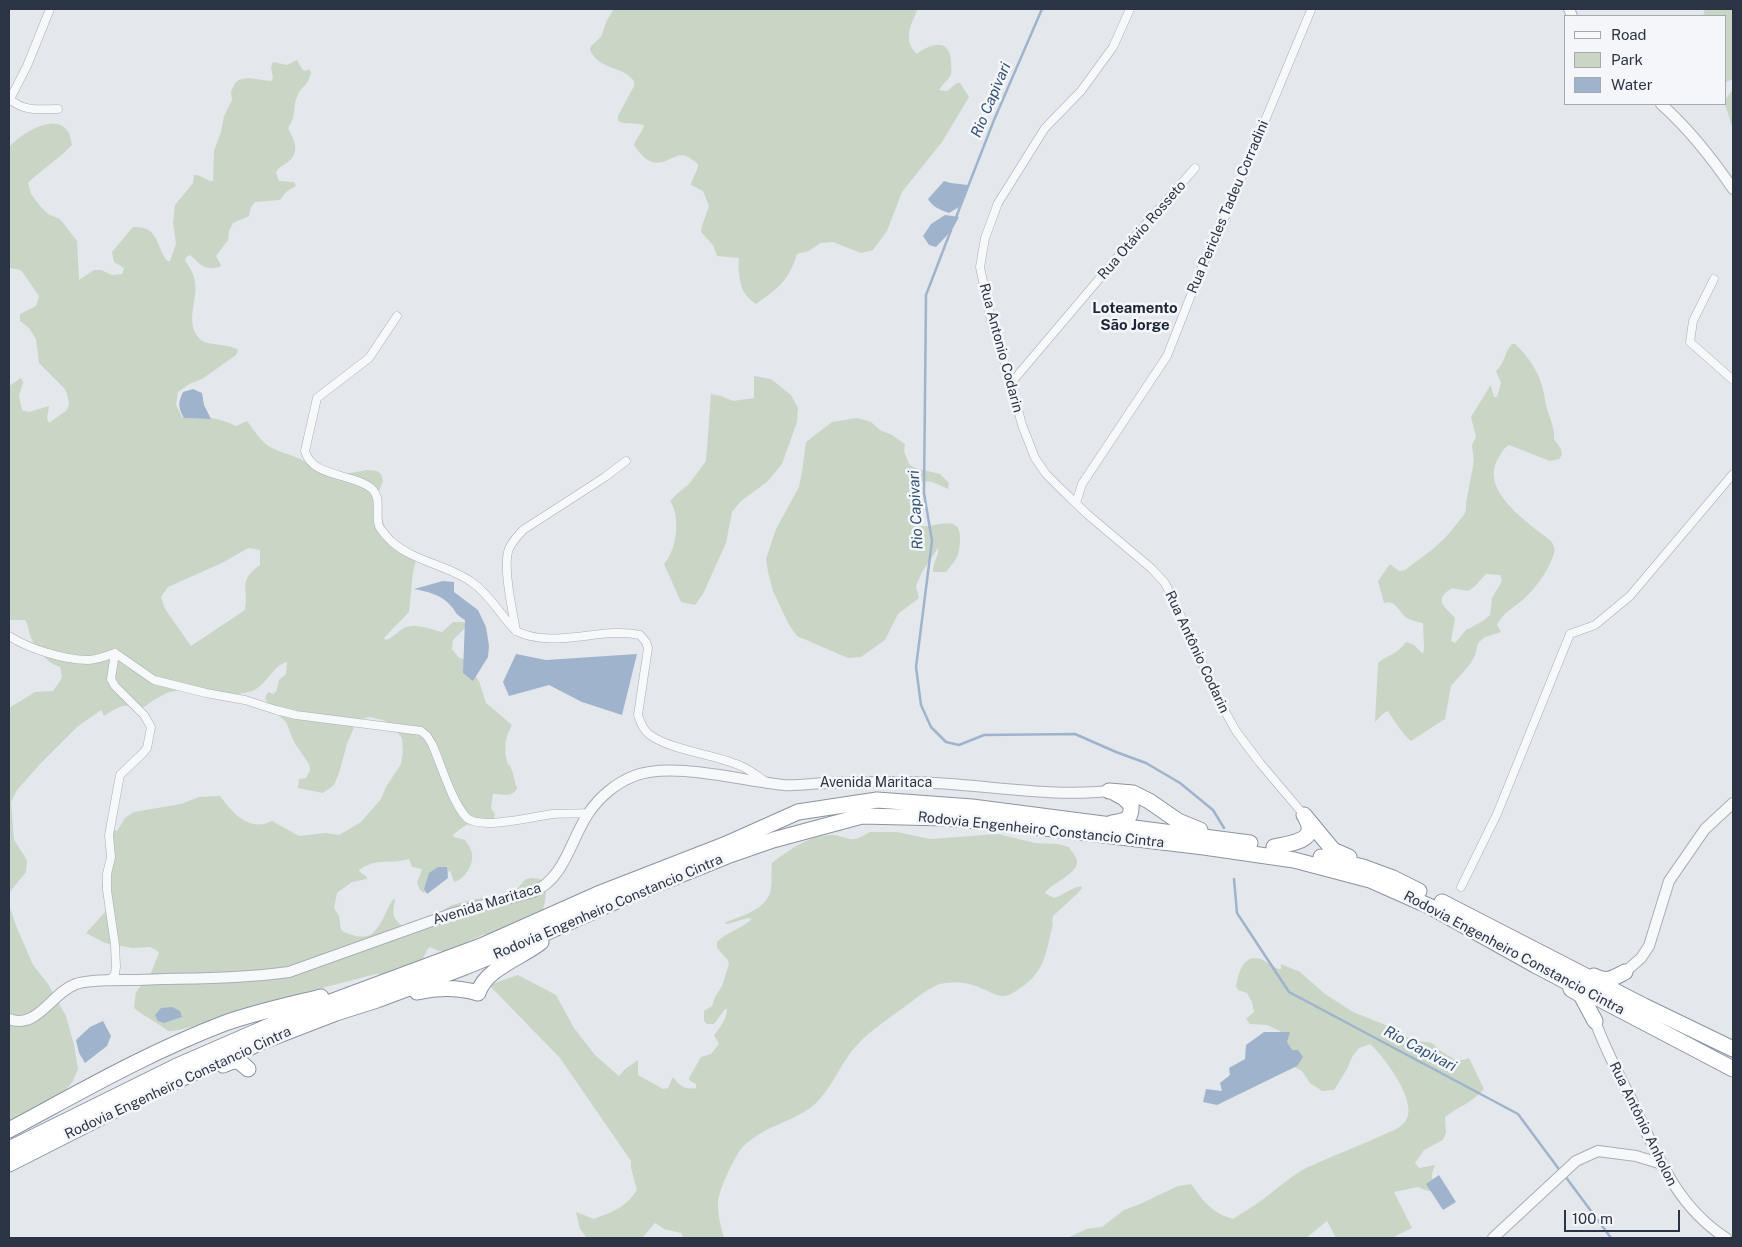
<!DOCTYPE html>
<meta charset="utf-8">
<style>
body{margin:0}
#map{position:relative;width:1742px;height:1247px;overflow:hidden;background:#e4e7ec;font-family:"Public Sans",sans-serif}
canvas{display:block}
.frame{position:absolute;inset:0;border:10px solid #2b3445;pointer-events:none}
.legend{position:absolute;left:1564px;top:15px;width:162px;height:90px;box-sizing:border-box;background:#f4f6f9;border:1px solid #a4a8b1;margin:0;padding:6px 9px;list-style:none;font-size:15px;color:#2b3445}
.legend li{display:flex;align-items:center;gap:10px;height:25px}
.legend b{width:25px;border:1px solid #a4a8b1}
.scale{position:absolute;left:1564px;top:1210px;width:116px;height:22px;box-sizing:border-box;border:2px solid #2b3445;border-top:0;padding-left:6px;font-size:15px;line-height:18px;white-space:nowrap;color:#2b3445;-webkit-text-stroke:4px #f4f6f9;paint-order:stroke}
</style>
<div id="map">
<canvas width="1742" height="1247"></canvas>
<div class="frame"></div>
<ul class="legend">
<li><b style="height:6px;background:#f7f8fa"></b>Road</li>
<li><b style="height:14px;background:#c9d6c5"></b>Park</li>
<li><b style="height:14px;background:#9fb4cc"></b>Water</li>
</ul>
<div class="scale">100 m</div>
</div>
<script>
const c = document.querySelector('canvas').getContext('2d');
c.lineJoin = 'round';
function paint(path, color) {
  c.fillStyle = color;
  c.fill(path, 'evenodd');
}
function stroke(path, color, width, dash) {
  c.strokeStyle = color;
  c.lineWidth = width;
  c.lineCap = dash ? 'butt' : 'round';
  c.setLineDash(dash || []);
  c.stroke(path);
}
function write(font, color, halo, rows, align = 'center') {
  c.font = font + ' "Public Sans",sans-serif';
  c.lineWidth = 5;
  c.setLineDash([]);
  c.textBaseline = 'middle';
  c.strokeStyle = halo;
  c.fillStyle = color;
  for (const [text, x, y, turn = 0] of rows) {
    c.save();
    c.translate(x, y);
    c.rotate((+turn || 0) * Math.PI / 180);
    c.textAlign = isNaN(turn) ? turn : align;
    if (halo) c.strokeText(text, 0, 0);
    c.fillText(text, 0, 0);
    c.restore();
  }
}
const green = new Path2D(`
 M614 9H918C911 24 902 40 917 54 930 44 950 37 951 62 951 65 952 71 951 74 949 79 942 85 939 90L947 91 957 83H960L969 97 942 142 902 192 887 231 873 250 861 253 833 242 820 243 809 251 797 254C789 281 777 289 756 304 753 301 749 299 746 295 739 287 738 268 739 258L717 256 713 245 701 232 702 226 709 206 703 191 691 185C692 177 698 172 698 164 693 160 687 155 681 155 674 156 668 161 662 162 649 166 640 154 634 145 636 138 643 132 644 125 635 122 626 125 618 121V116L634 86V81C622 65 600 71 590 50L591 46 601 37 607 20Z
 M1705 9H1733V79L1726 82V16H1703Z
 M297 60 302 69 305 71 309 69 311 73C308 86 300 87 297 97 292 110 297 115 288 128 294 140 301 152 288 162 283 166 278 167 276 173L279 181 294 182 296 186 286 192 280 200 255 202 251 207 249 216 233 223 229 231 228 240 216 256 221 265 220 267C204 270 202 266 190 255L186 257 185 261C190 267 194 274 195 282 198 301 184 323 200 339 206 346 228 343 238 350L236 355 202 379 189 384 178 392 176 405 182 417C191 419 199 418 208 418 218 418 227 422 236 426L247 421C255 431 262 444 274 449 287 455 304 457 312 468L339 475 367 470 377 471 381 474 383 481 379 491 378 506 387 533 416 560 413 572 409 612 384 638 386 640C393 638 396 633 402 629 413 622 430 629 442 632L453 622H463L467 624 466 627 453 640 452 649 459 658 468 660 470 668 479 681 486 703 512 725C506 736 503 748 507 761 508 766 509 763 511 768 514 774 514 781 517 788 512 799 502 793 493 794L491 808 495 814 494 818C476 821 467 822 453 835L454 837 465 840C467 843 470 847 471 850 476 862 465 880 454 882L450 870 440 884 424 893 420 890 417 883 422 869 412 867 409 859C388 865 377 857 359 870L360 872 367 877V879L352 882 337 893 334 908 339 916 341 930C345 933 350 934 356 936 379 942 383 913 394 898L395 900C391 918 394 919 408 931L422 927 443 910 452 905 475 899 506 896 516 890 526 879 532 878 540 879C548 889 546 898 543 910L549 913 499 932 482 935 467 942 454 951H439L430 947 427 950 422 961 395 976 376 974 299 994 215 1021C198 1023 185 1031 168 1031 157 1022 145 1017 134 1008L136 992 151 973 159 953 156 950 150 947 132 948 105 943 86 933 106 911 102 886 115 859 111 829 117 831 125 818 134 812 181 804 199 797 220 796C232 812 249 833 272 821L299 836 326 833 339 835 361 822 381 799 386 787 401 764 403 751 402 738 393 727 383 720 369 717 357 720 347 744 339 773 334 785 323 793 298 788 299 779 306 778 310 770 309 764 294 742 286 722 269 707 265 698 268 692 273 694 276 692 279 680 286 674 287 662C273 665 266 686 252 691 233 696 217 696 198 694 191 693 182 690 175 691 164 692 153 701 144 707 124 704 121 705 104 716L101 710 77 727 41 763 17 790 11 802 14 840 27 860 26 872 9 893V905L17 928 33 965 48 984 66 1016 74 1045 78 1069 73 1081 63 1093 9 1123V708L35 692 53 691 62 678 60 667C48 664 34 647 30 635 28 630 29 625 25 620H11L9 619V386L21 378 23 382 19 396 22 410 29 412 49 406 47 418 49 423 67 410 69 404 67 394 64 388 39 363 36 339 29 328 20 321V314L36 306 39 296 21 270 9 268V147C21 134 56 110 69 133 70 136 71 141 72 145 59 159 42 169 28 183L31 194 40 206 48 214 60 219 77 241 79 280 94 270H101L112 275 122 274 124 268 114 262 112 252 133 227C159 226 155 244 167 261H170L176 244 173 222 175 205 193 183 194 175C203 175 205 181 213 181L214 151 221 132 224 116 232 100 231 92 235 83 239 80 248 78 271 81 273 78 271 67 273 62 287 65ZM248 548 260 550V565C237 582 249 586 245 610L191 646 165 609 161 597 168 587 224 562Z
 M1733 89V130L1725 104 1726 99Z
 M1512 344H1515C1526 354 1537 369 1541 383 1544 391 1545 401 1547 409 1550 419 1555 429 1554 439L1561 449 1562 455 1559 459 1550 461 1509 445C1504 448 1502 452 1499 457 1477 490 1529 523 1551 541 1556 548 1555 552 1552 559 1546 574 1536 587 1525 598 1515 607 1503 612 1497 625L1501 632 1485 637 1478 643 1475 655 1471 663 1451 686 1445 719 1411 741C1405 737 1392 718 1388 711L1384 713 1375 722 1378 663C1389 654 1398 654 1406 642L1414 645 1423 654 1424 648 1423 623C1418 622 1412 621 1407 618 1399 613 1396 599 1384 603L1378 581 1390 564 1399 571 1405 570 1433 549 1446 537 1464 515 1466 510V503L1474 461 1472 445 1476 437 1471 417 1490 386H1491L1494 397H1497L1501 383 1496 371C1505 364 1504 352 1512 344ZM1486 574 1500 575 1502 581 1492 598 1490 615 1483 621 1466 630 1455 643 1451 641 1455 618C1444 606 1433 600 1452 588L1468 591 1475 586Z
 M754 376 771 379 791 395 798 408 797 422 782 464 767 482 741 501 732 512 726 543 703 594 695 605 681 602 664 564C677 550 681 516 670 501L678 493 689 484 706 461 711 394 721 396 733 401 754 398Z
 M857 418 871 422 880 430 892 435 905 444 904 451 909 464 915 468 940 474 949 483 948 489C939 485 929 478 919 483L914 497 915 524C928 533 960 510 960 537 960 555 957 559 946 572H933C932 563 940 555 938 548L922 572 916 586 919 598 898 614 885 640 861 657 848 658 797 636 789 625 773 591 768 572 766 559 776 529 799 487 802 472 806 442 832 422Z
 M870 832H897L930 839 998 834 1035 843 1058 844 1069 847C1071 851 1076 856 1077 860 1079 874 1051 883 1045 893L1054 898C1063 895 1071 888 1081 886L1082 888 1077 894 1053 916 1052 923 1053 924C1045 955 1046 972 1016 991 1000 1001 996 994 981 988 969 982 950 980 937 985 924 991 914 1000 903 1008 885 1021 865 1034 851 1052 839 1068 831 1088 817 1102 801 1118 776 1123 758 1135 751 1139 745 1144 741 1149 734 1158 719 1190 718 1201 717 1213 721 1227 724 1238H684L681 1233 664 1229 655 1223 642 1238H587L580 1229 576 1212 594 1219C614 1211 625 1208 637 1190L631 1168V1161L560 1058 489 985 518 975 556 995 574 1028 595 1055 619 1076 625 1069 638 1060V1075L663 1089 668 1088 673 1077C680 1086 684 1090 696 1088V1084L690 1081 689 1078 701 1057 711 1054 719 1044 714 1035C720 1027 727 1019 727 1009H725L714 1024H707L704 1021V1011L712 1006 715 997 722 986 729 964 727 959 717 948V942C727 932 741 929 752 919L748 918 728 924 724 923C741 916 769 909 771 888 772 880 771 872 772 863 789 850 809 835 832 835 839 835 848 840 855 839 860 838 866 834 870 832Z
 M1253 958 1261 959 1278 969H1281V964L1300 972 1325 994 1353 1012 1393 1028 1412 1040 1432 1043 1442 1052 1454 1059 1464 1060 1469 1058 1484 1089C1472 1103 1459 1106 1445 1117L1446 1133 1443 1140 1424 1150 1415 1163 1419 1168 1435 1165 1432 1174 1433 1191H1428L1418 1187 1394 1192 1412 1228 1392 1238H1336L1327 1221 1306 1238H1067L1087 1229 1102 1227 1124 1210 1140 1204 1178 1186 1191 1184C1204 1202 1212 1213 1233 1219 1243 1212 1253 1207 1262 1200 1276 1190 1293 1174 1308 1167 1334 1155 1360 1146 1385 1134 1392 1131 1400 1128 1405 1122 1420 1104 1384 1056 1370 1044L1359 1048 1352 1057 1347 1069 1334 1090 1322 1091 1310 1083 1302 1071 1291 1065 1280 1031 1267 1025 1250 1024 1246 1019 1254 1012 1252 1002 1247 993 1238 990 1236 986C1239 974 1240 962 1253 958Z`);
const water = new Path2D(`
 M944 181 951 183 968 185 959 207 949 213C940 210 933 207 928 199Z
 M945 215 959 217 952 230 936 247 929 245 923 236 931 224Z
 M193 389 202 393 204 405 211 419 184 418C178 408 178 402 183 392Z
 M443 581 454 582V592L478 610 486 627 489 646 488 657 473 681 463 673 465 620C455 614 457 613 451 606 441 594 428 592 414 589Z
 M516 654 546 660 637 654 622 715 582 702 549 685 509 696 503 682Z
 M438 867H447L448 878 427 894 424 889 429 873Z
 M172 1007 180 1011 182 1017 164 1023 158 1021 155 1015 161 1008Z
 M103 1021 111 1036 107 1046 85 1063 79 1053 76 1040 90 1027Z
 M1264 1032H1290L1287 1042 1292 1050H1298L1303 1057 1297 1066 1217 1105 1203 1102 1206 1089 1222 1091 1220 1083 1230 1075 1229 1068 1245 1059 1246 1045Z
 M1439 1175 1456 1202 1443 1210 1426 1184Z`);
const stream = new Path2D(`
 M955 220 994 120 1042 9
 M951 230 926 295 924 493 932 541 916 667 921 705 931 727 946 742 959 745 984 735 1075 734 1116 752 1146 763 1180 783 1213 810 1224 828
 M1234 879 1237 913 1289 992 1518 1114 1561 1172
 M1565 1176 1611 1238`);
const minor = new Path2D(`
 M1130 9 1113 47 1081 91 1045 128 998 203 985 238 980 267 991 320 1011 383 1022 425 1035 458 1046 474 1059 487 1087 514 1151 568 1165 583 1197 650 1213 690 1236 731 1260 763 1304 815
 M10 99C23 112 41 109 58 109
 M9 101 27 66 50 9
 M1714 279 1693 321 1690 342 1733 380
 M397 316 369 358 317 398 305 451C312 478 354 473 372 489 382 498 375 515 379 526 382 532 387 537 391 541 414 562 449 565 473 583 491 596 501 616 516 631 554 650 602 626 640 635L646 642 648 648 638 715C641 723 643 730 650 735 671 750 712 754 736 764 747 768 757 775 766 782
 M1011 383 1138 233 1195 168
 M1076 503 1082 484 1167 356 1206 257 1224 219 1311 10
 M516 631C513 613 502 565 509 549 512 541 518 536 523 530L605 477 626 461
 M9 636C29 649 65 660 88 660 97 660 107 656 115 653
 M115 653 154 680 206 693 245 700 276 710 296 715 421 731 427 736 432 744C441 764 452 802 466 817 479 831 535 816 553 814 565 813 576 814 588 813
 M1461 887 1497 814 1570 634 1595 625 1630 596 1733 474
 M109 981 115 974 116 967 115 945 107 890V874L111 857 109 835 120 775 143 753 147 748 151 727 144 715 115 686 111 679 115 653`);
const tertiary = new Path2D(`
 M1569 9 1572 16
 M1661 104C1689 129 1712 158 1733 189
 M1625 972 1641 958 1649 946 1669 881 1705 829 1733 803
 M9 1019C37 1030 51 993 76 984 89 979 121 980 137 980 187 978 239 979 289 972L454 913 533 892C565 878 570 841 588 814 599 797 616 783 634 776 672 761 742 781 784 785 798 786 814 783 829 783 864 782 900 781 935 783 991 786 1054 797 1109 791
 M1595 1021C1605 1049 1619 1075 1632 1101 1656 1153 1676 1206 1726 1238
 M1493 1238 1576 1161 1598 1151 1636 1156 1662 1164`);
const motorway = new Path2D(`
 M1109 791 1133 793 1149 801 1178 821 1200 830
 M1304 815 1333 850 1349 857
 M1112 823C1125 821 1132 820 1131 805L1124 798 1115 793
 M1274 847C1284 844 1312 843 1309 827 1309 823 1306 819 1305 816
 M1321 857 1363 867 1393 878 1419 891
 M1442 902 1644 1006 1733 1049
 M1594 976C1607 983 1613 978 1625 972
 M1571 989 1581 995 1595 1021
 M417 992C439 987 457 987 478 993 486 968 521 958 541 942
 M223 1065C237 1059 237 1059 248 1069
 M9 1130C80 1092 149 1052 225 1023 256 1012 289 1005 321 997
 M9 1149 177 1066 290 1017 481 946 598 894 724 845 798 812 877 800 972 807 1250 843
 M9 1164 141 1097 266 1040 336 1013 377 1000 465 967 516 946 630 895 727 856 773 840 862 816 945 818 1028 826 1204 847 1294 860 1370 880 1431 907 1535 965 1733 1069`);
const streetNames = [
 ["Rua Pericles Tadeu Corradini",1228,207,-67],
 ["Rua Otávio Rosseto",1142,230,-49],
 ["Rua Antonio Codarin",1001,348,75],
 ["Rua Antônio Codarin",1197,652,65],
 ["Avenida Maritaca",876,783],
 ["Rodovia Engenheiro Constancio Cintra",1041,830,6],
 ["Avenida Maritaca",487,904,-17],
 ["Rodovia Engenheiro Constancio Cintra",608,907,-23],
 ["Rodovia Engenheiro Constancio Cintra",1514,953,28],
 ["Rodovia Engenheiro Constancio Cintra",178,1083,-25],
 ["Rua Antônio Anholon",1643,1124,64]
];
const waterNames = [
 ["Rio Capivari",991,100,-67],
 ["Rio Capivari",916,510,-93],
 ["Rio Capivari",1420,1049,28]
];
const neighbourhoodNames = [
 ["Loteamento",1135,308],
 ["São Jorge",1135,325]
];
paint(green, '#c9d6c5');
paint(water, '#9fb4cc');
stroke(stream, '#9fb4cc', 2.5);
stroke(minor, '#a9aeb7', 9);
stroke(tertiary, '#a9aeb7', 12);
stroke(motorway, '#8b94a3', 17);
stroke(minor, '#f7f8fa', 8);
stroke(tertiary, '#f7f8fa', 10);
stroke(motorway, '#fff', 15);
write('14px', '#2b3445', '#f4f6f9', streetNames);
write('italic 15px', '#34527a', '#f4f6f9', waterNames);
write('bold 15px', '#1d2536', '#f4f6f9', neighbourhoodNames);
</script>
